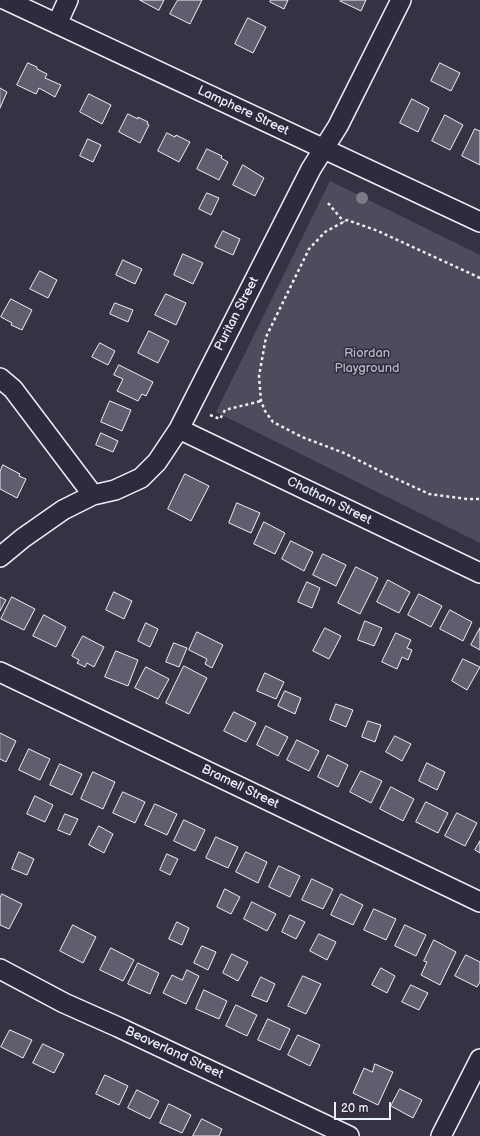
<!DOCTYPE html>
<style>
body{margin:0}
#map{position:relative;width:480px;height:1136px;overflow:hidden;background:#363244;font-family:"Balsamiq Sans",sans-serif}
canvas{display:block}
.scale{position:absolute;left:334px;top:1102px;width:57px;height:18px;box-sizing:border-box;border:2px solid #e8f1f8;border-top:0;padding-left:5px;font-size:12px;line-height:14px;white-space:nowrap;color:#e8f1f8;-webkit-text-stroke:3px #2f2a3d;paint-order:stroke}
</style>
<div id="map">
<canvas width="480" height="1136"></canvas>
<div class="scale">20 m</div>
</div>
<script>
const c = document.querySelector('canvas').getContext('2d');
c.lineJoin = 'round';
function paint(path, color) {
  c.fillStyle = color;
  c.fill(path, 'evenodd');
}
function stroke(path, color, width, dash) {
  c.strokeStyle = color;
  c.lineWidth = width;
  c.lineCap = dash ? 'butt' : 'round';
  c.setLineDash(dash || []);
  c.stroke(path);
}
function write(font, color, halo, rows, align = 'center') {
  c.font = font + ' "Balsamiq Sans",sans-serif';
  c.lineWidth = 3;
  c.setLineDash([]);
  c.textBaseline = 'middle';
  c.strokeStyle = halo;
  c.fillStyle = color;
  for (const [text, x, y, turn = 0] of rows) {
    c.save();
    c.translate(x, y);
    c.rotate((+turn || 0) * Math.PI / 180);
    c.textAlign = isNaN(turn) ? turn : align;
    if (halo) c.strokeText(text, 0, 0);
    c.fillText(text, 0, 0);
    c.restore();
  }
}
const green = new Path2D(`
 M330 181 480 255V543L216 412Z`);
const building = new Path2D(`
 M140 0H164L159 10Z
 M178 0H202L190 24 170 14Z
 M271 0H288L284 9 270 2Z
 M341 0H366L361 11 340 1Z
 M248 18 266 27 253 53 235 44Z
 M28 63 37 67V69L47 74 45 78 61 85 55 97 39 88 36 94 17 85Z
 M440 63 460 73 451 91 431 81Z
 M0 88 7 92 0 108Z
 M89 94 111 105 102 124 80 112Z
 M412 99 429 108 418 132 400 123Z
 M128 114 138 119V117L148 122 147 124 149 125 140 143 119 132Z
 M445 115 463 125 450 150 432 141Z
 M475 129 480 131V165L462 156Z
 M167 133 175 137 176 135 190 142 179 162 158 151Z
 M88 139 101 145 93 162 80 156Z
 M207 149 222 156 221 158 228 162 219 180 197 169Z
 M243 165 264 178 255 196 233 185Z
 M207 193 219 198 211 215 199 209Z
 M223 231 240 239 233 255 215 247Z
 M183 254 203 263 193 284 174 275Z
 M123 260 142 269 135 284 116 275Z
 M40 271 57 280 48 298 30 289Z
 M166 294 186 303 176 325 155 315Z
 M11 299 32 310 22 330 11 325 12 323 1 317Z
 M115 303 133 310 128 322 110 314Z
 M149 331 169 341 158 363 138 353Z
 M100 343 115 351 108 365 92 357Z
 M119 365 153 382 146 396 142 394 138 401 117 391 123 379 114 375Z
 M110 401 131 410 122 431 101 422Z
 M101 433 118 441 113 452 96 445Z
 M3 465 20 474 19 476 26 479 17 498 0 489V472Z
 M185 474 209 486 191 521 168 509Z
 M237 503 260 513 251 533 229 523Z
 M264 522 285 533 275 554 254 544Z
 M291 541 313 552 304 571 282 559Z
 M323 554 346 565 336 586 313 575Z
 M356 567 378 578 360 614 338 603Z
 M388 580 410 592 399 613 377 602Z
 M307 582 320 588 312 608 298 602Z
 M114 592 132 601 124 619 106 610Z
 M419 594 442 606 431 627 408 615Z
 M0 597 6 600 0 611Z
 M12 597 35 609 24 630 1 619Z
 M450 610 472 622 463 641 440 629Z
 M44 615 66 627 56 647 33 636Z
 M365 621 382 628 374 646 358 640Z
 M146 623 158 629 150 647 138 641Z
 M325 628 341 636 329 659 313 651Z
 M480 628V650L471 645Z
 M197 632 223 645 212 668 205 664 207 659 189 650Z
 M396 633 411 640 407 648 412 650 408 660 402 657 397 669 382 662Z
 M83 636 104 647 94 667 87 663 85 667 77 663 79 660 72 656Z
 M174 643 187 648 179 667 166 662Z
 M116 651 138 660 128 686 105 677Z
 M463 659 480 667 467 690 452 681Z
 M184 666 207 678 189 714 166 703Z
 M146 667 169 679 158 699 135 688Z
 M265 673 284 682 276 699 257 691Z
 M285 691 301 698 295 714 278 706Z
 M336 704 353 710 346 727 330 720Z
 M234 712 256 723 246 742 224 731Z
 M368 721 381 725 375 742 362 737Z
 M266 726 288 737 278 756 257 745Z
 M0 733 16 741 6 762 0 759Z
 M395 736 411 744 402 761 386 752Z
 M297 740 319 751 309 771 287 760Z
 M29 749 50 759 40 780 19 770Z
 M328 755 348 765 338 787 318 777Z
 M427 763 445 772 437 790 419 781Z
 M60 764 82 774 72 795 50 785Z
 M361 771 382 781 371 803 350 792Z
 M93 772 115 782 103 809 81 799Z
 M391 787 414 799 403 821 380 809Z
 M123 792 145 802 135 823 113 813Z
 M35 796 53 805 45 822 27 814Z
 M426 802 448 813 438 833 416 822Z
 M155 804 177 814 167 835 145 825Z
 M457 813 477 823 465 846 445 836Z
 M65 814 78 819 70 835 58 830Z
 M184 820 205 830 195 851 174 841Z
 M99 826 113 834 104 853 89 845Z
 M216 837 238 847 228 868 206 858Z
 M480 841V853L475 850Z
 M19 852 34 859 27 875 12 869Z
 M246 852 267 862 258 883 236 872Z
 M167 854 178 859 170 875 160 870Z
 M279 866 300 876 290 897 269 887Z
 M312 879 333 889 323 909 302 900Z
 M225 889 240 897 231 914 217 907Z
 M2 894 22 904 9 929 0 925V898Z
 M341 894 363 905 353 925 331 915Z
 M252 902 276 914 267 931 244 919Z
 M374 909 396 919 386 940 364 930Z
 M290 915 305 922 296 939 282 932Z
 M177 922 189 928 182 945 169 939Z
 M73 925 96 937 83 963 60 951Z
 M405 925 426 935 416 956 395 946Z
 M319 934 336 942 327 960 310 951Z
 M434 940 456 952 440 985 421 975 427 962 424 961Z
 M202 946 216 952 208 970 194 963Z
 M111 948 134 960 123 981 100 970Z
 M232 954 248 962 238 981 223 973Z
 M466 955 480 962V982L477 987 455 976Z
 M138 963 159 973 150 994 128 984Z
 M381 968 395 976 387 993 372 985Z
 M187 970 199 976 186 1004 163 993 172 975 182 980Z
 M303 976 321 984 306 1014 288 1006Z
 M261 977 275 984 267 1002 252 996Z
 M411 985 428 993 419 1010 402 1002Z
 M204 990 227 1001 219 1019 196 1009Z
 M236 1005 257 1015 247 1036 226 1026Z
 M268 1019 290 1029 280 1050 258 1040Z
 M10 1030 32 1040 23 1058 1 1047Z
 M298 1035 320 1045 310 1066 288 1055Z
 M43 1044 64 1054 54 1073 33 1063Z
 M375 1064 393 1072 378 1105 353 1093 364 1068 372 1072Z
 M105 1075 128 1086 119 1105 96 1094Z
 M400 1089 422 1100 413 1118 391 1106Z
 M137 1090 159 1101 150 1119 128 1108Z
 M169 1104 191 1115 182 1133 160 1123Z
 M202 1119 222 1129 219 1136H193Z`);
const path = new Path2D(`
 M328 203 344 222
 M480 278 378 231 347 220 325 232 309 249 266 337 259 376 261 401 265 411 273 422 302 437 344 453 386 474 429 494 467 499H480
 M210 415 220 419 225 410 261 401`);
const minor = new Path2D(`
 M6 0 480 222
 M57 24 68 0
 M0 378 13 389 93 495
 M179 429 480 573
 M0 557 23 538 63 510 93 495 115 490 141 478 157 462 179 429 311 169 338 126 401 0
 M0 672 480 902
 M0 969 64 1003 118 1027 349 1136
 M441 1136 480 1059`);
const trees = [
 [362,198]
];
const streetNames = [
 ["Lamphere Street",243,111,25],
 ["Puritan Street",237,314,-63],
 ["Chatham Street",329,501,26],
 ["Bramell Street",240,787,26],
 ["Beaverland Street",174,1053,25]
];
const parkNames = [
 ["Riordan",367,354],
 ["Playground",367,369]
];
paint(green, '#4d4b5c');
paint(building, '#605e6e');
stroke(building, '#e8f1f8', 1);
stroke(minor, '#e8f1f8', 22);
stroke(path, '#e8f1f8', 2.5, [3, 3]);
stroke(minor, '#2f2a3d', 19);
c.fillStyle = '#7a7b89';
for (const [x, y] of trees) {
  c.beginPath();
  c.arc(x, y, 6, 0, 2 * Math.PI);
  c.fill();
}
write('13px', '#e8f1f8', '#2f2a3d', streetNames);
write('13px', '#b2b7c1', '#2f2a3d', parkNames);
</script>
